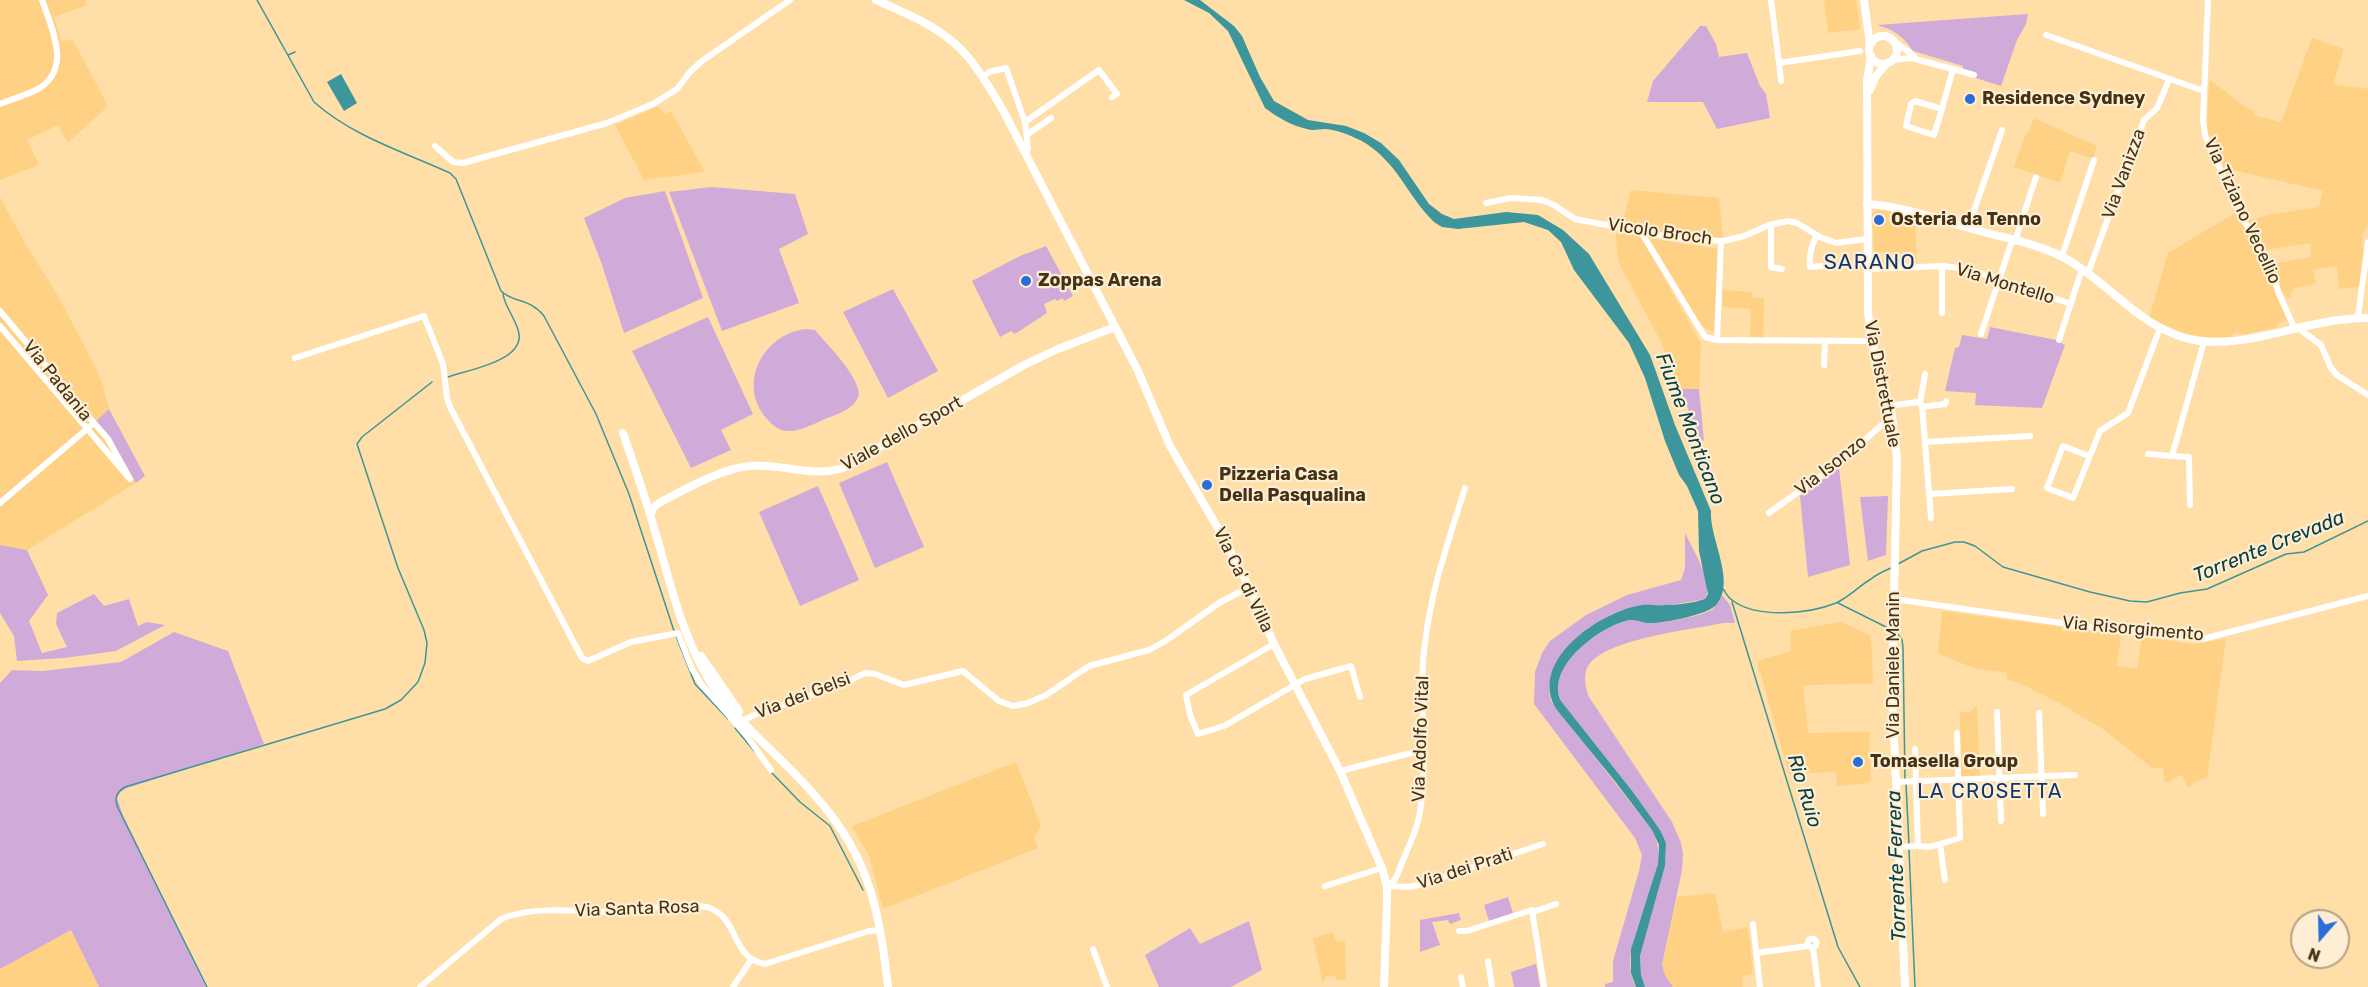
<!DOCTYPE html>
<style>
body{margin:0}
#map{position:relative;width:2368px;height:987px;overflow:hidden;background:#ffdea7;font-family:Rubik,sans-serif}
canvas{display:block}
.north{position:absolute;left:2290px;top:909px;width:60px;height:60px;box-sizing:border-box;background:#feeed3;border:2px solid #b3a387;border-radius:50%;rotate:200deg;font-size:16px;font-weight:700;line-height:24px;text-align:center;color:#433216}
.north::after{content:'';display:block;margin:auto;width:21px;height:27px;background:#286dd9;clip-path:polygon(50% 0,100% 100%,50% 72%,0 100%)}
</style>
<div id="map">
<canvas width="2368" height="987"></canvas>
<div class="north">N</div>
</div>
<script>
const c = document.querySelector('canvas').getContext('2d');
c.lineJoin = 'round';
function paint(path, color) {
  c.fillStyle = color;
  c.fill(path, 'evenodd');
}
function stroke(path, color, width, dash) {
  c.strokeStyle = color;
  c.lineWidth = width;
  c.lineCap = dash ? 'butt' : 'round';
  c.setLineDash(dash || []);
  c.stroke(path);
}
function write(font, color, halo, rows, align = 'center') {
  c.font = font + ' Rubik,sans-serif';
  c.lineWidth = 4.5;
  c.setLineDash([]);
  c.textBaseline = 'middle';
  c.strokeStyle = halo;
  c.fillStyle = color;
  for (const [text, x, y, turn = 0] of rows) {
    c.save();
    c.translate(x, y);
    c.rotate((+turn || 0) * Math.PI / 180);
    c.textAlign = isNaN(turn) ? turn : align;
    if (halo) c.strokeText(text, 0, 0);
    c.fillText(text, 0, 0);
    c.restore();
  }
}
const built = new Path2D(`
 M0 0H85L87 5 54 17 61 41 73 40 108 106 68 143 58 125 27 140 39 165 0 180Z
 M1824 0H1856L1860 29 1828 33Z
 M2312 38 2344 49 2333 84 2368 89V222L2367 228 2363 232 2362 247 2365 246 2360 287 2339 289 2337 266 2313 270 2316 284 2295 288 2291 293V297L2288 298 2281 290 2273 264 2310 257 2311 243 2266 250 2248 221 2268 215 2319 207 2323 191 2224 168 2207 133 2209 79 2247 108 2254 110 2253 115 2281 122Z
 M656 107H659L665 114 671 111 705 172 644 180 615 125Z
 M2034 118 2097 146 2093 159 2070 151 2060 183 2014 167 2026 133H2028Z
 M1631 190 1719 198 1723 241 1693 239 1626 229 1623 220Z
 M0 197 25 243 58 296 97 370 103 385 109 409 95 423 112 441 136 483 27 550 0 545Z
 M1878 209 1915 216 1917 265 1915 266 1914 253 1874 252 1872 213Z
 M2235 213 2264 259 2287 320 2279 323 2277 327 2242 335 2238 332 2234 333 2231 337 2210 338 2187 334 2149 318 2168 253Z
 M1618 232 1640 236 1701 343 1699 389H1680L1661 342 1620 265 1617 252 1616 235Z
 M1649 238 1719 249 1715 331 1713 332 1701 326Z
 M1722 290 1752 292V297L1764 298 1763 338H1750L1751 309 1723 307Z
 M1942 611 2062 627V630L2074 632 2080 629 2121 635 2117 666 2137 669 2142 637 2193 644 2226 639 2207 778 2195 782 2188 788 2183 776H2179L2168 783 2164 781 2163 768H2152L2103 729 2057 702 2017 682 2007 680V673L1974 668 1938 654Z
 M1841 622 1871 636 1873 684 1803 685 1808 733 1869 732 1871 780 1868 783 1837 786 1836 772 1789 774 1757 661 1791 651 1790 631Z
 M1977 706 1980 777 1961 778 1960 712H1969Z
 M1016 762 1041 826 1034 838 1038 848 883 909 869 856 852 826Z
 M1715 893 1723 932 1748 927 1753 974 1742 976 1743 987H1673L1665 975 1662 965 1677 897Z
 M71 930 99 987H0V969Z
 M1333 932 1336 942 1345 941 1346 980H1336L1335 976 1325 977 1323 984 1313 938Z`);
const green = new Path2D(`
 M2028 14 2026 24 2017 40 2001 86 1963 74V66L1913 51C1904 37 1893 29 1877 25Z
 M1700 26H1706L1716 44 1719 57 1747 53 1760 86 1766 94 1770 118 1717 129 1703 102H1647L1653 81Z
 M712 187 795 194 808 234 779 249 799 303 722 331 669 192Z
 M665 191 703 298 624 333 601 262 584 218 625 198Z
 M1046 246 1073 296 1064 301 1063 298 1057 301 1055 299 1044 304 1047 313 1015 334 1011 331 1000 337 972 281 1020 256Z
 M893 289 938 371 888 398 843 312Z
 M708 317 753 414 721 430 731 450 691 468 632 351Z
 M1990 327 2056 340 2065 345 2042 408 1975 405 1976 393 1945 391 1955 348 1959 347 1962 335 1987 339Z
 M806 329 815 330C828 346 858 374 859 395 855 408 839 414 827 418 816 423 799 432 788 431 780 431 773 426 768 420 736 386 762 334 806 329Z
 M1680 389H1699L1704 441 1700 439Z
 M109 409 145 476 136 483 112 441 94 423Z
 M887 462 924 547 875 568 839 483Z
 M1839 468 1850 565 1808 577 1800 496Z
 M818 486 859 580 800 606 759 512Z
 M1888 496 1886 555 1868 561 1860 497Z
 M1685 533C1692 548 1715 584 1705 599L1672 605H1643L1614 613 1587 629 1551 676 1549 689 1551 701 1652 830C1679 878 1611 939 1636 987H1605V984L1613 982V961L1639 871 1642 855 1635 838 1534 704 1535 672 1542 653 1550 641 1586 615 1627 595 1681 580 1685 568Z
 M0 545 27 550 48 595 29 621 42 653 67 647 56 624 57 613 94 594 104 606 129 599 138 626 147 622 165 625 116 651 64 658 17 661 14 636 0 613Z
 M1722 595 1730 605 1735 623H1723C1689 630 1614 638 1591 662 1582 671 1585 686 1589 697L1672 822 1681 843 1683 854 1682 870 1662 965 1665 975 1673 987H1645L1641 976 1640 956 1665 866 1666 843 1633 792 1561 701C1545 668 1598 628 1627 621 1636 618 1640 623 1648 623 1662 623 1700 617 1711 610 1717 606 1719 600 1722 595Z
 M174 632 228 651 264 744 127 788 120 792 117 798 123 815 206 987H99L71 930 0 969V683L12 670 43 671 121 662Z
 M1508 897 1513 913 1489 921 1484 905Z
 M1459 913 1461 920 1450 924 1448 920 1432 922 1440 945 1420 952V920Z
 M1249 921 1262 970 1231 987H1159L1145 955 1190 928 1200 944Z
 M1536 964 1540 987H1514L1511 972Z`);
const water = new Path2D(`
 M1184 0H1200L1234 26 1242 36 1260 77 1274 101 1308 120 1346 126 1364 133 1381 143 1399 160 1429 204 1442 214 1454 219 1506 212 1538 215 1563 230 1589 254 1650 355 1675 425 1711 511C1709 538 1736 580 1717 604 1709 615 1661 624 1647 623 1639 622 1635 618 1626 621 1598 628 1545 668 1561 701L1633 792 1660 830 1666 843 1665 866 1640 956 1641 975 1645 987H1636L1631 973V949L1658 864 1659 845 1652 830 1614 780 1557 710C1526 662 1600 611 1642 605 1649 604 1657 606 1665 605 1678 605 1692 603 1705 599L1708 594 1699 551 1698 511 1687 486 1679 475 1665 441 1645 378 1629 343 1574 270 1561 242 1548 230 1524 222 1458 229 1442 227 1434 222C1406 195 1398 161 1360 140 1349 135 1338 130 1325 129 1319 129 1313 131 1307 129 1292 126 1277 117 1265 108L1228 31 1209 13Z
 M341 74 357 103 344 111 327 82Z`);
const stream = new Path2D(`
 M257 0 314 102C352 136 404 152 450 173L456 179 501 291C513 303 530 298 544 316L596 414 629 494 674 631
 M288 55 295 52
 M448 377C468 370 523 361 519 334 517 320 505 308 503 294
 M1898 564 1922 551 1955 542H1964L1975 546 2003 567 2090 592 2130 601 2147 602 2180 593 2207 589 2286 554 2304 552 2368 521
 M1723 589C1726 593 1728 598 1732 600 1756 619 1809 614 1836 603 1849 597 1859 586 1871 579 1877 574 1884 571 1891 568
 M1732 602 1838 947 1860 987
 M1838 603 1890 629
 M1897 633 1902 640 1903 647 1905 779
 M676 636 695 684 728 719
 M735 728 755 752
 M771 772 800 802 830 826 863 890
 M1906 784 1909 845
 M1909 850 1915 987
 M207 987 119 810C114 800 115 793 125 787L385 709 401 700 418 682 425 663 427 643 424 630 398 568 357 444 362 437 432 382`);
const minor = new Path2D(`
 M1771 0 1779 63
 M2208 0 2203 120 2205 135 2240 214 2269 263 2279 294 2294 327
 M2046 35 2204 91
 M1894 41 1914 56
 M1893 60 1911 58 1953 69 1942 109
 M1953 69 1974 75
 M983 77 989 72 1006 68 1025 122 1028 149 1024 151
 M1781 81 1779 63 1860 51
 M1915 101 1942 109 1934 135 1906 126 1911 104Z
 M0 104C12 99 24 96 36 90 73 71 52 29 42 0
 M1025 122 1099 70 1117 94 1112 97
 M1028 134 1051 118
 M435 146 453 162 463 163 607 123 653 104 677 89 690 72 702 61 790 0
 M1486 203 1511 198 1542 200 1554 205 1575 219 1681 239 1723 241 1744 236 1769 225 1789 221 1797 223 1820 237 1836 243 1866 239
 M1769 225 1771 229V267L1782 269
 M1968 228 2002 130
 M1641 232 1705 337 1717 340 1872 341
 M1817 235C1811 245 1809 256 1810 267L1822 266
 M2062 256 2094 160
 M1942 266V313
 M1867 269 1942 266 1968 269 2071 304
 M2088 273 2144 120 2157 108 2169 80
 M0 311 94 423 0 503
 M2358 317 2368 242
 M0 326 130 479 108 439 94 423
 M2300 326 2302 331 2321 345 2331 368 2337 375 2368 395
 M1981 334 2011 244 2016 238 2036 177
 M1717 340 1721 241
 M2059 340 2081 272
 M295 358 424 316 443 364 447 398 450 407 582 658 588 661 631 642 678 633 692 669 702 685 746 735 771 770
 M1824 365 1825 342
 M1920 403 1925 374
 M1890 406 1917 402 1922 405 1931 518
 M1922 407 1945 404 1946 401
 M1925 442 2030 436
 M2148 454 2172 456 2204 342
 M2089 456 2063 446 2047 488 2073 498 2100 431 2128 413 2160 328
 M2172 456 2189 457 2190 505
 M1930 494 2012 489
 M1769 513 1837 464 1892 416
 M1894 599 2097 628 2203 639 2368 596
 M1274 644 1186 695 1190 715 1198 734 1224 726 1305 679 1351 666 1360 697
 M1997 712 2001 821
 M2039 713 2043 814
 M742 721 754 715 843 684 865 673 875 674 904 685 963 671 999 701 1013 706 1028 703 1046 695 1089 666 1149 650 1167 640 1219 603 1249 587
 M1915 749 1918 846 1930 847 1960 838 1957 733
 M1340 771 1423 750
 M1895 782 2075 775
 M1940 844 1945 880
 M1898 847 1918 846
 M1325 886 1382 868
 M1387 886C1397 882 1399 869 1403 860 1409 846 1416 832 1419 817 1430 760 1417 700 1425 643 1431 590 1449 539 1465 488
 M1389 886 1409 887 1419 885 1543 844
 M1533 912 1556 904
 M1753 924 1760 987
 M1459 931H1467L1532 910 1544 987
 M1807.5 943a4.5 4.5 0 1 1 9 0a4.5 4.5 0 1 1-9 0Z
 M1813 948 1818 987
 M1093 949 1107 987
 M1756 953 1808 946
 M1488 961 1492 987
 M1461 977 1463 987
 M420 987 501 919C535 905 575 912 611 912 641 911 678 902 707 907 740 917 730 958 765 964L869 931 881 930
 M733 987 751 960`);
const tertiary = new Path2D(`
 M876 0C909 15 944 28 968 57 982 74 993 93 1004 112L1138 371 1170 446 1223 537 1249 587 1274 644 1340 771 1382 868 1387 886V900L1384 987
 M1867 204C1904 206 1941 221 1977 230 2007 239 2041 244 2068 260 2110 284 2140 327 2189 339 2245 352 2308 317 2368 318
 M623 433C632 459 641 485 649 511 667 567 677 626 708 678 730 713 761 740 790 769 862 841 877 887 888 987
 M651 514 653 508 659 503C684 490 722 468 750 466 782 463 811 478 843 468L1024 365 1058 349 1115 327
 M701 656 739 711`);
const secondary = new Path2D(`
 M1864 0 1870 45
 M1869 50a14 14 0 1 1 28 0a14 14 0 1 1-28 0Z
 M1871 56 1867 81 1868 313 1874 351 1892 416 1897 459 1892 692 1905 987
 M1870 90 1876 76 1887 63`);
const markers = [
 [1970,99,6,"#286dd9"],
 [1879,220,6,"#286dd9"],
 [1026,281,6,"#286dd9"],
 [1207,485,6,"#286dd9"],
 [1858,762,6,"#286dd9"]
];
const poiNames = [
 ["Residence Sydney",1982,99],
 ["Osteria da Tenno",1891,220],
 ["Zoppas Arena",1038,281],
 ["Pizzeria Casa",1219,475],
 ["Della Pasqualina",1219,496],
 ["Tomasella Group",1870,762]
];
const streetNames = [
 ["Via Vanizza",2124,174,-70],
 ["Via Tiziano Vecellio",2242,211,65],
 ["Vicolo Broch",1660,232,8],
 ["Via Montello",2005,284,17],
 ["Via Padania",57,381,51],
 ["Via Distrettuale",1882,384,79],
 ["Viale dello Sport",902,434,-29],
 ["Via Isonzo",1831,466,-38],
 ["Via Ca' di Villa",1243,580,64],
 ["Via Risorgimento",2133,629,5],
 ["Via Daniele Manin",1894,665,-90],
 ["Via dei Gelsi",803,696,-21],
 ["Via Adolfo Vital",1421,739,-88],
 ["Via dei Prati",1465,869,-18],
 ["Via Santa Rosa",637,909,-2]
];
const waterNames = [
 ["Fiume Monticano",1690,429,69],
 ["Torrente Crevada",2269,547,-22],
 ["Rio Ruio",1804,791,73],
 ["Torrente Ferrera",1897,866,-92]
];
const neighbourhoodNames = [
 ["LA CROSETTA",1990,792]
];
const quarterNames = [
 ["SARANO",1870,263]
];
paint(built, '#ffd184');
paint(green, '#d0abd9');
paint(water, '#3c969b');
stroke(stream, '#3c969b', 1.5);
stroke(minor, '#fff', 6);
stroke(tertiary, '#fff', 8);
stroke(secondary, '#fff', 8);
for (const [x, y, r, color] of markers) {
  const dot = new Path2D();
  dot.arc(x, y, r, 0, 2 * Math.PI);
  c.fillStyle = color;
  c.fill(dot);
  stroke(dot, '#feeed3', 2);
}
write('bold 18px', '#433216', '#feeed3', poiNames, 'left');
write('18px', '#433216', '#feeed3', streetNames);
write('italic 20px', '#084144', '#feeed3', waterNames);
c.letterSpacing = '1.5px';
write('20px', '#14356a', '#feeed3', neighbourhoodNames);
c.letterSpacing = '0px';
c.letterSpacing = '1.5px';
write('21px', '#14356a', '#feeed3', quarterNames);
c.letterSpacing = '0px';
</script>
